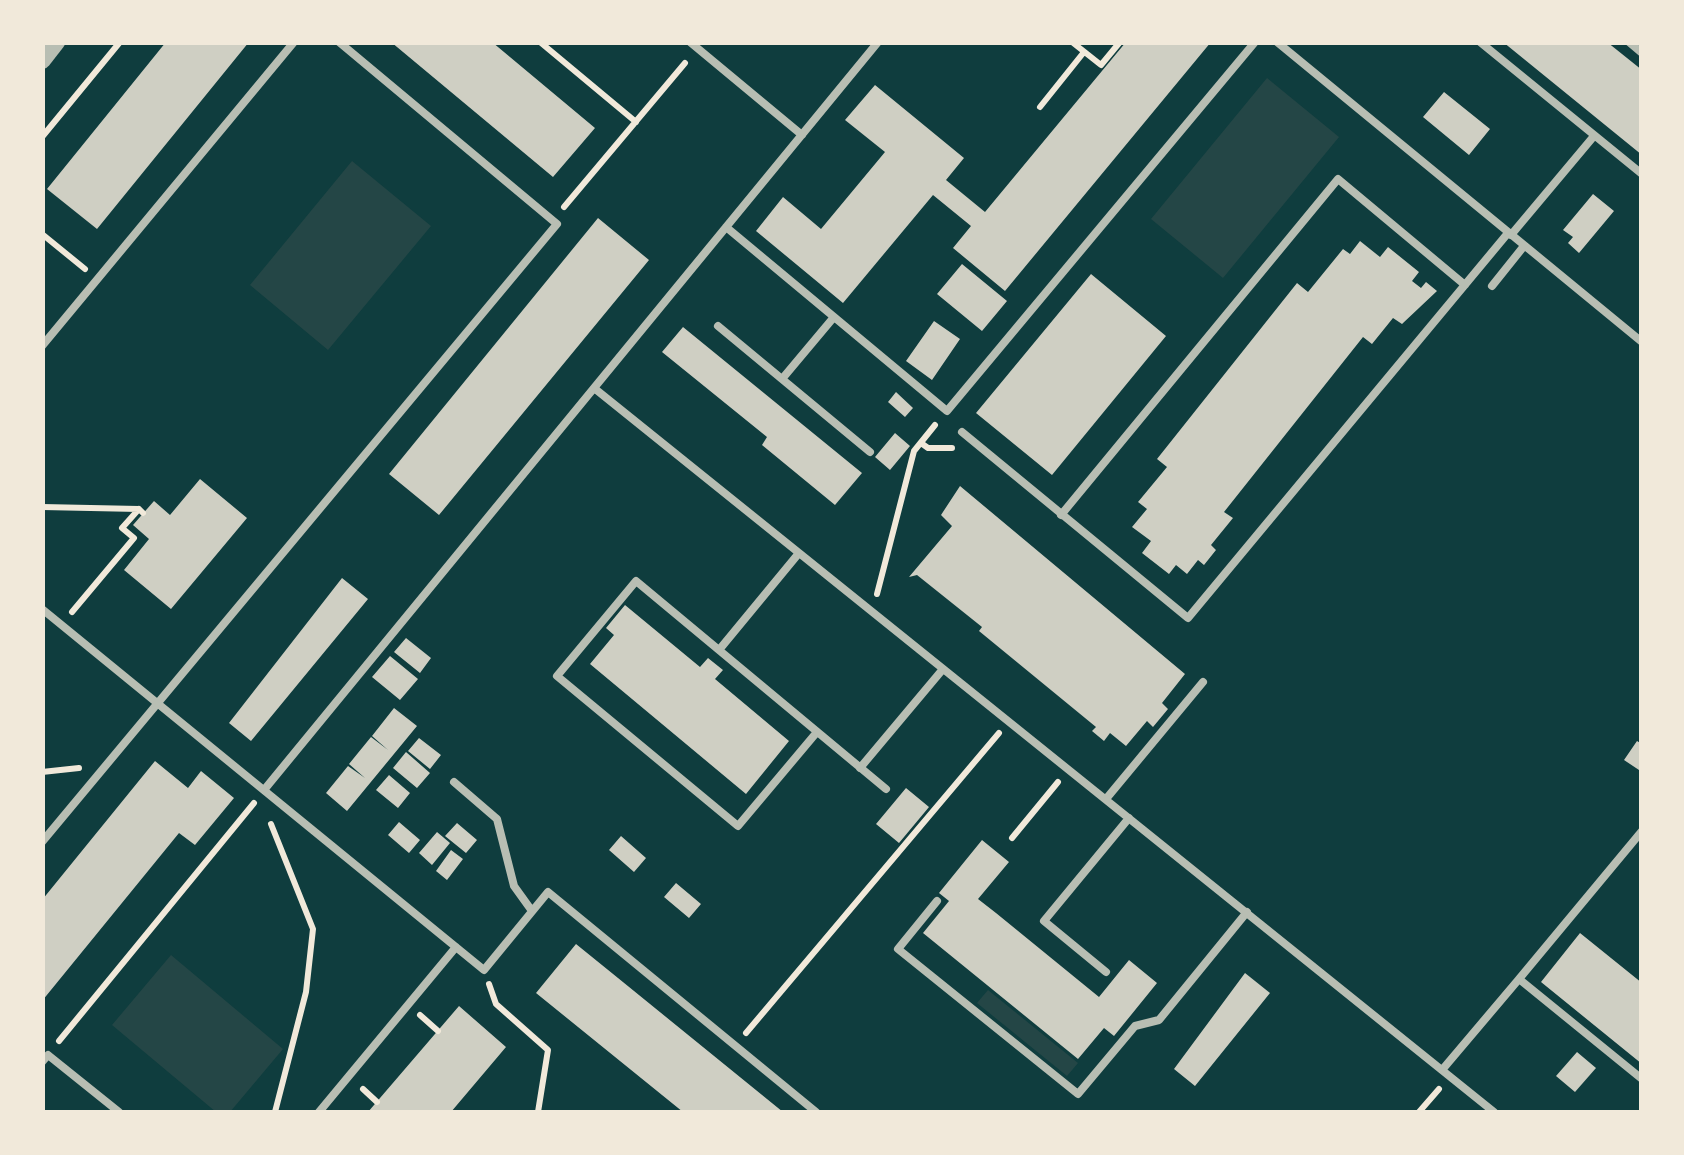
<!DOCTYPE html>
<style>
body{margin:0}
#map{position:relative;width:1684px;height:1155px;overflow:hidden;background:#0f3d3e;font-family:"Open Sans",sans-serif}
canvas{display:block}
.frame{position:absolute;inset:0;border:45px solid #f1e9da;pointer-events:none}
</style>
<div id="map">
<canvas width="1684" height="1155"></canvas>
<div class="frame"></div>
</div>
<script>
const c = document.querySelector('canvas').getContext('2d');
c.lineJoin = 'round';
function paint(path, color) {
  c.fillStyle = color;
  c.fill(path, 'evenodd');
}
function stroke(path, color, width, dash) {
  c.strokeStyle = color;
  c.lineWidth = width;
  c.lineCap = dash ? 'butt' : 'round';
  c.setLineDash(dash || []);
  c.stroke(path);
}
const green = new Path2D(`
 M1267 78 1339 137 1223 278 1151 219Z
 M352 161 431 226 328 350 250 285Z
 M171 955 283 1049 230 1112H216L112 1025Z
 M988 990 1078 1063 1067 1076 977 1003Z`);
const building = new Path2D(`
 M166 42H249L97 229 47 189Z
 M391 42H492L595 128 553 177Z
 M1126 42H1211L1005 291 953 248 971 226 933 195 843 303 756 231 783 197 821 229 885 152 845 120 875 85 964 158 946 180 985 212Z
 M1503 42H1607L1642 70V155Z
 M1444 92 1490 129 1469 155 1423 117Z
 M1593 194 1614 211 1579 253 1568 243 1573 237 1563 230Z
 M598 218 649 260 439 515 389 474Z
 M1360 241 1380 257 1388 247 1419 272 1412 281 1421 288 1426 282 1437 291 1402 324 1393 318 1372 344 1363 337 1224 512 1233 518 1211 545 1216 550 1204 565 1198 560 1187 574 1176 565 1169 574 1142 553 1151 541 1132 527 1147 509 1138 502 1167 467 1157 459 1297 283 1308 292 1343 249 1350 254Z
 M962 264 1007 301 982 331 937 294Z
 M1091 274 1166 336 1052 475 976 413Z
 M934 321 960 339 932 380 906 361Z
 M683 327 862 473 835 505 762 445 767 437 662 352Z
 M896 392 913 408 905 417 888 402Z
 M895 433 910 446 890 470 875 457Z
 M200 479 247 518 171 609 124 570 149 539 133 525 154 501 170 515Z
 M960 486 1185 674 1162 703 1168 709 1153 727 1147 721 1126 746 1110 733 1104 741 1092 731 1096 727 979 631 982 627 917 575 909 577 952 526 941 515Z
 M342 578 368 599 251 741 229 723Z
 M625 605 700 667 708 658 723 670 715 679 789 741 746 794 590 664 614 635 606 628Z
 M406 638 431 658 420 673 394 652Z
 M390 656 418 679 400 700 372 677Z
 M394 708 417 726 347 811 326 793 348 766 365 778 349 764 371 737 388 750 372 736Z
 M419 738 441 755 430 769 408 751Z
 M1637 741 1642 744V772L1624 760Z
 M406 752 430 773 417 788 393 768Z
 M155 761 188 788 201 771 234 798 195 845 179 833 42 1001V900Z
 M389 775 410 793 398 808 376 790Z
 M906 788 929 807 899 843 876 824Z
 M399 822 420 840 409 853 388 835Z
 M457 823 477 840 466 853 445 836Z
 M437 832 450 843 432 865 419 853Z
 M621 836 646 858 634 872 609 850Z
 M982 840 1009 862 978 899 996 913 1099 997 1129 960 1157 983 1114 1036 1104 1028 1078 1059 923 933 949 901 939 893Z
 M451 850 463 859 447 880 436 871Z
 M676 883 701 904 689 918 664 897Z
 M1580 933 1642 983V1064L1541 982Z
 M576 944 618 978 783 1112H683L536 993Z
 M1245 973 1270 993 1195 1086 1174 1069Z
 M459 1006 506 1047 451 1112H368Z
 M1577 1052 1596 1068 1575 1092 1556 1076Z`);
const path = new Path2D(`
 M540 42 636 122
 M1072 42 1101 65 1120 42
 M1040 107 1084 52
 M42 137 120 42
 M564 207 685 63
 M42 234 85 269
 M921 443 928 448H952
 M42 507 139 509 143 513
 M877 594 914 451 935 425
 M72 612 134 538 122 528 139 509
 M42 772 79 768
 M271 824 313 929 306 992 275 1112
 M1012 838 1058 782
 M489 984 496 1004 548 1050 538 1112
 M420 1015 438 1031
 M746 1033 999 733
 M59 1041 254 803
 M363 1089 377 1102
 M1419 1112 1439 1089`);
const service = new Path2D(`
 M690 42 802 135
 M1277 42 1642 342
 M1480 42 1642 174
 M1629 42 1642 53
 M726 227 947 411 1255 42
 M1511 235 1594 136
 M1492 286 1524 246
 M718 326 870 452
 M42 346 294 42
 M782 379 834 317
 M594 388 1494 1112
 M962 432 1188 618 1508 233
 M1061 515 1338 179 1465 285
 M42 609 484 970 548 892 816 1112
 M719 650 799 553
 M817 732 738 826 557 676 636 581 886 789
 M860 768 943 669
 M454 782 497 819 514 886 532 911
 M264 790 878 42
 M1106 799 1203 682
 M1642 831 1519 979 1642 1079
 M42 842 557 224 339 42
 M937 901 898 949 1078 1094 1135 1026 1159 1020 1247 912
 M1106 972 1044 921 1129 818
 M42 1062 48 1055 119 1112
 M1442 1070 1519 979
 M319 1112 456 947`);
const tertiary = new Path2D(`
 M42 60 56 42`);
paint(green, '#244646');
paint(building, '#cfcfc3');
stroke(path, '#f1e9da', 6);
stroke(service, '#b8beb3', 8);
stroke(tertiary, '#b8beb3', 18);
</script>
